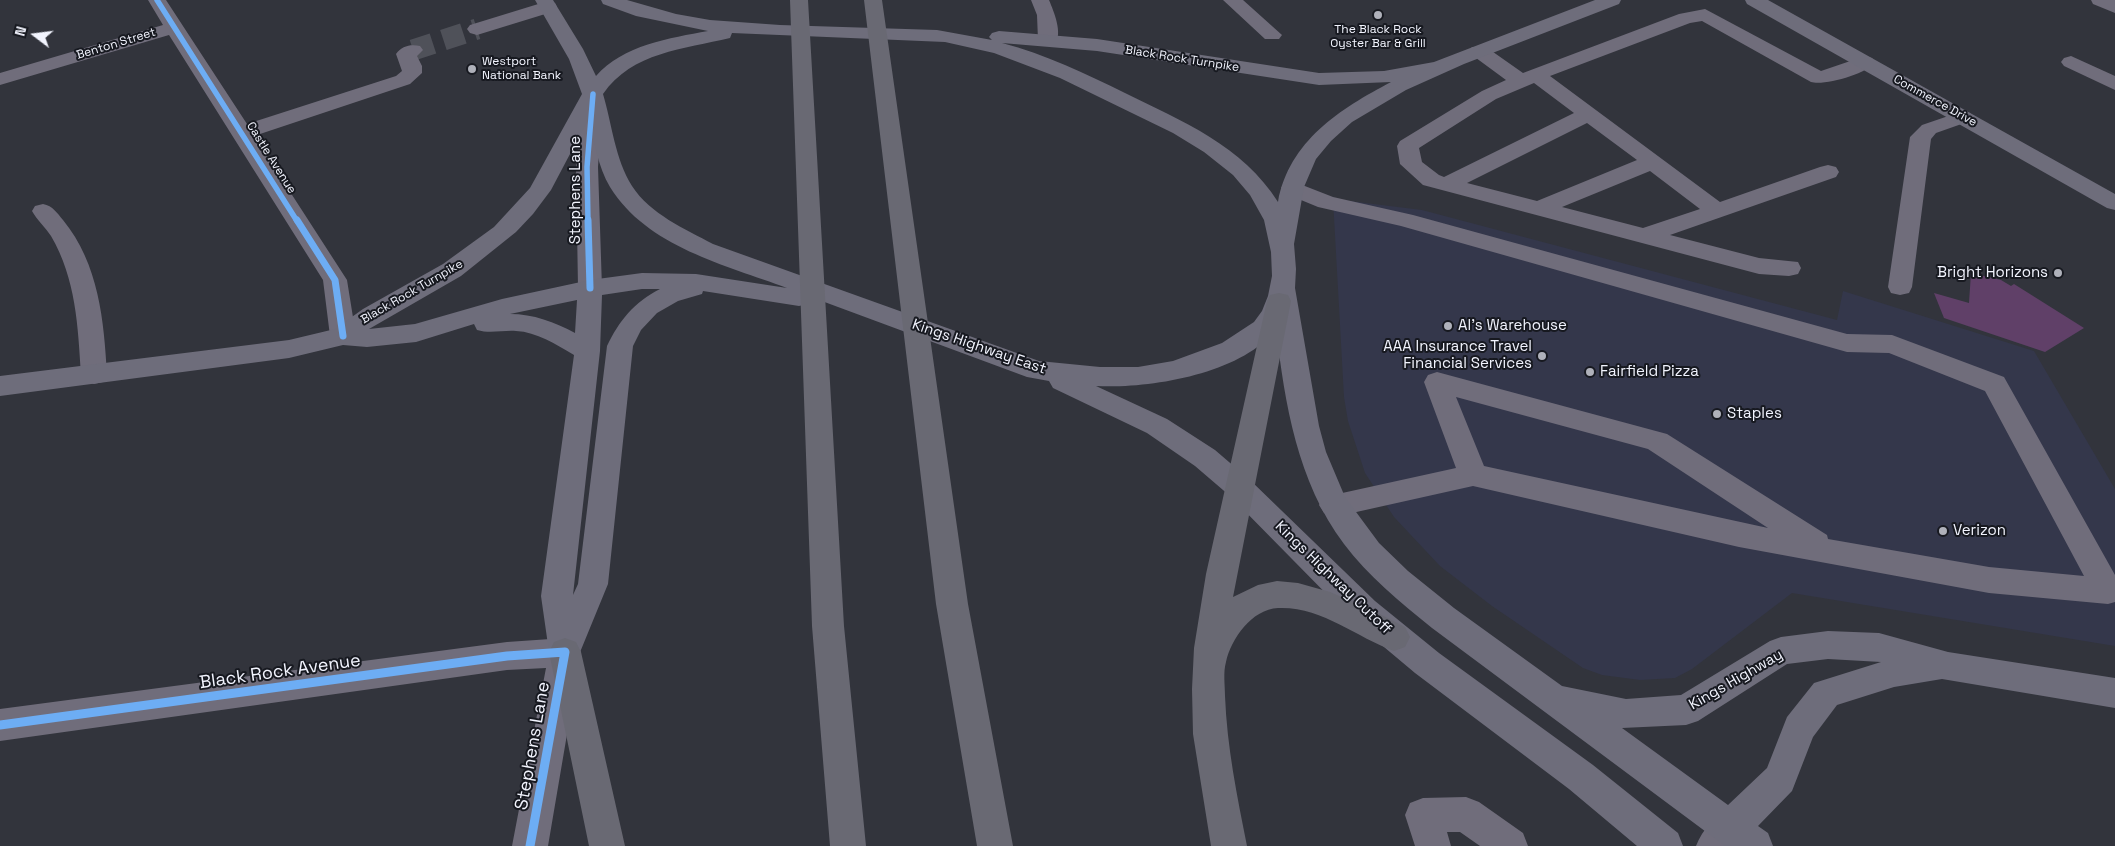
<!DOCTYPE html>
<style>
body{margin:0}
#map{position:relative;width:2115px;height:846px;overflow:hidden;background:#32343c;font-family:"Space Grotesk",sans-serif}
canvas{display:block}
.north{position:absolute;left:10px;top:10px;width:50px;height:50px;-webkit-text-stroke:4px #171920;paint-order:stroke;rotate:285deg;font-size:14px;font-weight:700;line-height:20px;text-align:center;color:#f2f4fe}
.north::after{content:'';display:block;margin:auto;width:18px;height:22px;background:#f2f4fe;clip-path:polygon(50% 0,100% 100%,50% 72%,0 100%)}
</style>
<div id="map">
<canvas width="2115" height="846"></canvas>
<div class="north">N</div>
</div>
<script>
const c = document.querySelector('canvas').getContext('2d');
c.lineJoin = 'round';
function paint(path, color) {
  c.fillStyle = color;
  c.fill(path, 'evenodd');
}
function stroke(path, color, width, dash) {
  c.strokeStyle = color;
  c.lineWidth = width;
  c.lineCap = dash ? 'butt' : 'round';
  c.setLineDash(dash || []);
  c.stroke(path);
}
function write(font, color, halo, rows, align = 'center') {
  c.font = font + ' "Space Grotesk",sans-serif';
  c.lineWidth = 4;
  c.setLineDash([]);
  c.textBaseline = 'middle';
  c.strokeStyle = halo;
  c.fillStyle = color;
  for (const [text, x, y, turn = 0] of rows) {
    c.save();
    c.translate(x, y);
    c.rotate((+turn || 0) * Math.PI / 180);
    c.textAlign = isNaN(turn) ? turn : align;
    if (halo) c.strokeText(text, 0, 0);
    c.fillText(text, 0, 0);
    c.restore();
  }
}
const built = new Path2D(`
 M1333 199 1422 210 1837 320 1843 291 2034 351 2115 489V646L1792 593 1692 669 1675 678 1640 680 1602 675 1583 668 1492 606 1440 566 1394 517 1365 473 1348 421 1344 397Z`);
const green = new Path2D(`
 M1971 273 2001 280 2011 286 2014 284 2084 328 2045 352 1944 318 1934 293 1969 303Z`);
const minorTunnel = new Path2D(`
 M413 50 477 29`);
const minor = new Path2D(`
 M148 0H166L247 124 396 76 402 71 396 54C402 46 410 44 420 46L423 50 417 56 422 66V73L410 84 254 136 347 280 356 336 352 342 343 345 334 342 330 336 323 280 169 35 0 85V73L163 25Z
 M1031 0H1049C1054 12 1063 33 1055 44H1041L1038 40 1037 15Z
 M1223 0H1243L1282 35 1279 39H1265Z
 M2091 0H2115V13L2093 4Z
 M548 1 555 3 557 7 555 11 477 35 470 33 467 29 470 25Z
 M1705 9 1821 71 1865 56 1872 58 1875 62C1867 74 1824 86 1811 82L1702 21 1690 23 1550 76 1720 202 1820 167 1828 165 1836 167 1839 172 1836 177 1670 235 1759 258 1798 262 1801 268 1798 274 1789 276 1759 274 1423 185 1400 164 1397 146 1400 141 1482 91 1506 80 1472 55 1469 51 1472 47H1486L1523 73 1679 14ZM1534 83 1574 113 1444 177 1439 175 1422 162 1419 148 1496 99ZM1587 123 1637 160 1537 201 1467 183ZM1650 171 1700 209 1643 228 1562 207Z
 M2071 56 2115 76V90L2064 66 2061 62 2064 58Z
 M593 88 600 90 603 94 598 167 602 288 599 294 590 296 581 294 578 288 576 167 583 94 586 90Z
 M1963 111 1970 113 1973 117 1970 121 1936 133 1931 139 1912 287 1909 293 1900 295 1891 293 1888 287 1910 137 1922 125Z
 M1292 181 1333 197 1413 215 1847 334 1892 335 2004 377 2115 575V602L2108 604 1989 593 1739 547 1473 486 1334 517 1324 513 1319 505 1324 497 1456 468 1424 382 1428 375 1437 372 1667 434 1827 535 1828 539 1989 567 2084 576 1985 391 1889 353 1847 352 1401 226 1318 207 1284 193 1281 188 1284 183ZM1456 397 1648 449 1768 528 1484 466Z
 M43 204C53 206 57 213 63 220 99 264 104 321 107 375L103 382 94 384 85 382 81 375C78 326 76 279 51 236 45 227 37 220 32 211L35 206Z
 M565 638 576 642 581 652 548 846H512L546 668 507 670 0 741V709L507 642Z
 M1466 797 1479 802 1523 833 1528 846H1480L1460 832H1447L1451 846H1415L1405 815 1410 803 1423 798Z
 M1731 809 1744 814 1749 827 1738 846H1696C1703 829 1714 816 1731 809Z`);
const major = new Path2D(`
 M535 0H553L583 49 596 76C623 45 670 38 708 31L636 16 603 4 601 0H627L676 14 710 20 780 25 937 30 992 40 989 37 992 33 999 31 1097 39 1319 73 1384 71 1434 62 1595 0H1621L1619 4 1464 64 1406 90 1352 122 1331 141 1316 159 1304 187 1294 244 1296 269 1295 288 1319 426 1326 452 1345 497 1379 543 1408 571 1454 608 1562 686 1626 699 1681 695 1770 641 1781 637 1828 631 1879 633 1948 652 2115 678V708L1942 679 1894 687 1837 705 1813 737 1792 791 1758 826 1768 833 1773 846H1725L1432 628C1400 602 1368 576 1344 544 1297 481 1285 404 1276 329 1242 374 1149 389 1096 386L1167 419 1215 450 1250 480 1375 601 1439 653 1593 765 1678 833 1683 846H1637L1569 789 1415 673 1353 621 1230 496 1195 466 1147 433 1053 388 1049 381 1027 377 811 297 808 304 799 306 703 291 702 294 678 301 657 313 641 330 633 346 608 584 576 662 565 666 554 662 549 652 541 596 574 355C555 344 537 332 516 331 503 330 490 334 477 330L474 324 416 342 367 347 343 345 289 358 0 396V376L289 340 335 329 363 309 443 264 494 227 530 188 582 94 569 59ZM732 33 945 42 994 53 1060 78 1173 133 1204 152 1233 175 1250 195 1264 220 1271 252 1272 276 1268 296 1262 311 1254 322 1222 343 1173 361 1138 367H1100L1039 361 713 244C685 229 650 214 632 186 615 159 612 124 603 94 632 52 684 49 730 38ZM1002 43 1097 51 1319 85 1391 82C1340 109 1289 141 1278 202 1243 146 1182 121 1125 93 1086 74 1045 54 1002 43ZM589 118C594 141 598 167 610 187 647 247 726 265 787 288L696 274 642 273 590 280 502 299 415 324 369 329 461 276 516 232 533 214 551 190ZM642 289H660C634 302 619 321 607 346L578 584 573 595 600 351 602 295ZM577 300 575 333C555 322 533 314 510 314ZM1828 659 1881 662 1814 683 1787 717 1767 768 1728 805 1622 728 1686 725 1698 721 1787 664Z
 M1745 0H1768L2115 194V210L2107 208 1747 4Z`);
const highway = new Path2D(`
 M790 0H808L844 626 866 846H830L812 626Z
 M864 0H882L968 604 1013 846H977L936 604Z
 M1279 293 1288 295 1291 301 1233 597 1258 585 1277 581 1298 583 1330 592 1370 609 1405 627 1410 637 1405 647 1394 651C1356 637 1321 606 1278 608 1252 609 1231 639 1226 662 1223 672 1225 685 1225 696 1227 747 1237 796 1247 846H1211L1193 734 1192 689 1194 648 1206 574 1267 301 1270 295Z
 M565 638 576 642 581 652 625 846H589L549 652 554 642Z`);
const cyclewayFar2 = new Path2D(`
 M157 0 297 221
 M588 221 587 167 593 94`);
const cyclewayFar1 = new Path2D(`
 M297 220 335 280 343 336
 M588 220 590 288`);
const cycleway = new Path2D(`
 M0 725 507 656 565 652 530 846`);
const markers = [
 [1378,15,5,"#afb1ba"],
 [472,69,5,"#afb1ba"],
 [2058,273,5,"#afb1ba"],
 [1448,326,5,"#afb1ba"],
 [1542,356,5,"#afb1ba"],
 [1590,372,5,"#afb1ba"],
 [1717,414,5,"#afb1ba"],
 [1943,531,5,"#afb1ba"]
];
const farPoinames = [
 ["The Black Rock",1378,30],
 ["Oyster Bar & Grill",1378,44],
 ["Westport",482,62,"left"],
 ["National Bank",482,76,"left"]
];
const farStreetnames = [
 ["Benton Street",116,44,-17],
 ["Black Rock Turnpike",1182,59,9],
 ["Commerce Drive",1935,101,29],
 ["Castle Avenue",271,158,58],
 ["Black Rock Turnpike",412,292,-30]
];
const streetNames = [
 ["Stephens Lane",576,190,-90],
 ["Kings Highway East",979,347,19],
 ["Kings Highway Cutoff",1333,578,44],
 ["Kings Highway",1736,680,-30]
];
const poiNames = [
 ["Bright Horizons",2048,273,"right"],
 ["Al's Warehouse",1458,326],
 ["AAA Insurance Travel",1532,347,"right"],
 ["Financial Services",1532,364,"right"],
 ["Fairfield Pizza",1600,372],
 ["Staples",1727,414],
 ["Verizon",1953,531]
];
const nearStreetnames = [
 ["Black Rock Avenue",280,672,-8],
 ["Stephens Lane",533,746,-80]
];
paint(built, '#34374b');
paint(green, '#604068');
stroke(minorTunnel, '#4f5159', 21, [21, 11]);
paint(minor, '#706d7b');
paint(major, '#6e6d7b');
paint(highway, '#696973');
stroke(cyclewayFar2, '#6dadf4', 5.5);
stroke(cyclewayFar1, '#6dadf4', 7);
stroke(cycleway, '#6dadf4', 9);
for (const [x, y, r, color] of markers) {
  const dot = new Path2D();
  dot.arc(x, y, r, 0, 2 * Math.PI);
  c.fillStyle = color;
  c.fill(dot);
  stroke(dot, '#171920', 2);
}
write('12px', '#f2f4fe', '#171920', farPoinames);
write('12px', '#f2f4fe', '#171920', farStreetnames);
write('15px', '#f2f4fe', '#171920', streetNames);
write('15px', '#f2f4fe', '#171920', poiNames, 'left');
write('18px', '#f2f4fe', '#171920', nearStreetnames);
</script>
